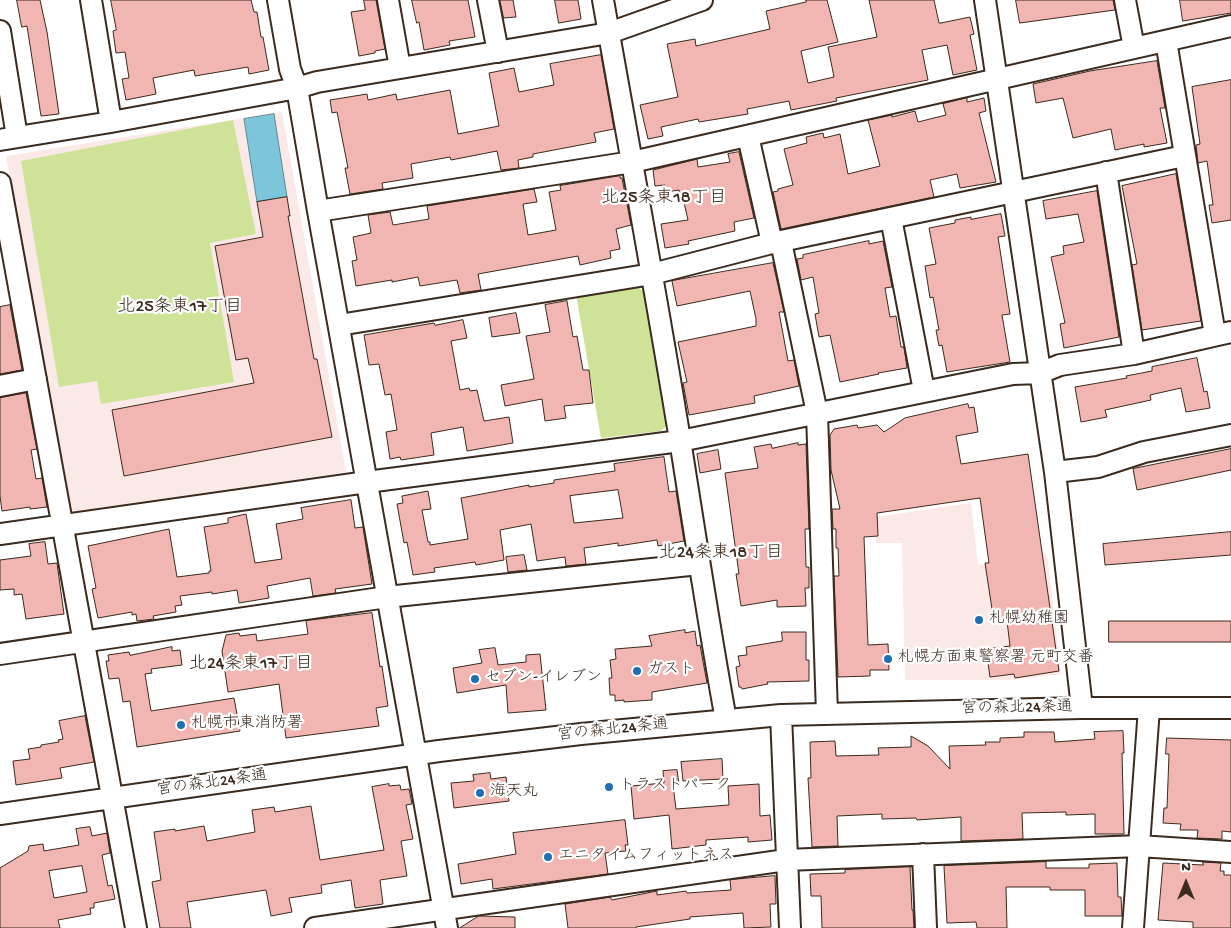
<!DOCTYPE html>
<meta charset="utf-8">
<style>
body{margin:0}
#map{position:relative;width:1231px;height:928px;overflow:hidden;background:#fff;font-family:"Gochi Hand",sans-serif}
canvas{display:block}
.north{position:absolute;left:1161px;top:858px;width:50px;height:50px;-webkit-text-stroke:4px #fff;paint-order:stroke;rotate:0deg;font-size:14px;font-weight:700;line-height:20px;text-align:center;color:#3b2a1e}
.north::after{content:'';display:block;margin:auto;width:18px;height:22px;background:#3b2a1e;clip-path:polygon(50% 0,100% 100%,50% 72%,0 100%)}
</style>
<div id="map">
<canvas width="1231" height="928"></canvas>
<div class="north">N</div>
</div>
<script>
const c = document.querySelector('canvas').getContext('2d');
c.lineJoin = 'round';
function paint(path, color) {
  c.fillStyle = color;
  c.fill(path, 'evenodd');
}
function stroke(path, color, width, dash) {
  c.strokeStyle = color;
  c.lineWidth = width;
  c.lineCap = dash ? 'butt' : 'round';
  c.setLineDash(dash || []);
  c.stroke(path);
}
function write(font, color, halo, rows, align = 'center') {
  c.font = font + ' "Gochi Hand","Klee One",sans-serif';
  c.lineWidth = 4.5;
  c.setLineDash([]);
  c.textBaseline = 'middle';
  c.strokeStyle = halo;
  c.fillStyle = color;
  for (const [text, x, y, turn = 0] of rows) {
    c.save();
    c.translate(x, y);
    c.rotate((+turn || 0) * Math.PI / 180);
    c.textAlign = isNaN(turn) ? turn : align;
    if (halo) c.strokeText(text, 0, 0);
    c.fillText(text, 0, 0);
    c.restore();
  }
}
const built = new Path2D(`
 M282 112 346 472 71 514 6 156Z
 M971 503 978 565 1047 554 1061 674 1014 680H905L902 543H876V517Z`);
const green = new Path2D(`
 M233 120 256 234 210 243 234 382 101 404 97 381 59 387 21 161Z
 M635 286 644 291 667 425 661 431 601 438 576 295Z`);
const water = new Path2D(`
 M274 114 287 197 257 202 244 119Z`);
const building = new Path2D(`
 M17 0H40L47 32 59 114 41 116 27 26 22 27Z
 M111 0H251L254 12H257L261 37H263L269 70 249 74 248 67 195 76 194 70 153 78 156 94 126 100 122 79 129 78 125 52 116 53 113 31 116 30Z
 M364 0H376L385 49 375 51V53L359 56 351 12 365 10Z
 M412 0H468L475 37 449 41 450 45 424 50 419 22 417 23Z
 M500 0H513L516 17 504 18Z
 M555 0H578L581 19 559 23Z
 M806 0H827L838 42 801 51 808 83 834 77 828 47 877 37 869 0H934L939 23H941L970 17 974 34 970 35 977 70 953 75 947 45 922 50 928 80 866 92 836 98 837 101 791 110 789 101 747 109 748 114 699 122 698 119 661 127 663 136 648 139 640 105 678 97 667 44 695 39 696 46 770 29 766 11 806 2Z
 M1016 0H1113L1115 10 1020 23Z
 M1180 0H1231V13L1183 21Z
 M601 55 614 129 594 133 596 142 533 154V157L518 160 519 168 501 170 497 151 451 160 450 157 411 164 413 178 382 183 383 189 350 194 345 168H348L337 112 332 113 330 100 367 94 368 100 396 94 397 100 450 90 458 134 499 126 489 73 514 68 519 92 554 85 550 64Z
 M1157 61 1165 108H1160L1167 143 1144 147V144L1115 150 1111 129 1073 138 1063 98 1036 103 1033 84 1090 71Z
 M1231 80V220L1212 223 1209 205H1213L1207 161 1198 163 1196 145 1200 144 1192 87Z
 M967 98V102L984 98 986 111 979 113 996 182 960 188 957 174 930 180 934 197 781 229 773 192 778 191V189L793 185 784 149 807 143 806 137 823 133 824 138 840 134 848 174 880 166 868 120 892 115V117L915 111 918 122 946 115 943 104Z
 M739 152 754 218 734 222 735 231 688 241 689 244 665 248 661 224 688 220 682 194H680L679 190 666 192 665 185 655 186 653 170 697 159 698 167 730 162 728 154Z
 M1176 174 1201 321 1142 330 1132 265 1137 264 1122 186Z
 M620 176V178H622L631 225 616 229 620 249 610 251 611 258 580 265 578 256 478 274 481 290 460 293 457 280 420 286 418 277 392 282V280L356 286 352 261 357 260 353 237 371 233 368 215 390 212 393 225 429 219 427 206 534 189 537 202 523 204 528 235 556 230 549 192 561 190 560 186Z
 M1097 191 1119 337 1064 348 1060 324 1065 323 1051 257 1064 254 1063 246 1084 242 1078 214 1046 219 1043 201Z
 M287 197 290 216H288L314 359H317L332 437 124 476 112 410 254 383 248 358 236 360 215 246 263 237 257 202Z
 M1001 214 1005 236 998 237 1010 314 1002 315 1010 362 947 372 942 345 939 346 936 330H939L933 297 930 298 925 266 936 264 929 228 955 223V220L971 217V219Z
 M869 241V244L883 241 892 287 885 288 890 317 896 316 901 347H904L907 368 878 373 879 374 840 382 830 335 819 337 815 314 819 313 813 277 801 280 797 259 803 258V255Z
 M773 263 784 312H779L788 361 794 360 799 386 754 396 755 403 689 415 683 383 687 382 678 342 756 326V319L750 291 677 306 672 281Z
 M567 301 573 337 577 336 583 370H589L593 403 564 406 566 418 545 421 542 399 505 406 501 385 534 379 526 336 550 332 545 305Z
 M10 305 22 370 0 374V307Z
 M516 313 520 333 492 337 489 318Z
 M463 320 467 338 451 341 460 390 469 388 470 391 477 390 484 421 509 417 513 443 467 451 463 427 431 433 434 455 401 460 400 457 390 459 386 432 397 430 391 394 385 395 379 364 369 365 364 335 434 323 435 325Z
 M1197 358 1204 392 1207 391 1210 408 1186 412 1181 388 1150 395 1151 400 1105 410 1107 417 1081 422 1075 387 1127 378 1126 376 1152 371V367Z
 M26 393 37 449 31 450 36 479 42 478 47 507 30 509V507L2 511 0 496V398Z
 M968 404 969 408 974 407 978 432 956 436 961 464 1028 454 1059 671 1015 678 1014 674 990 677 986 649 1010 646 1007 621 994 622 985 563H989L980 498 877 513 878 536 864 537 868 645 888 644 889 670H870V676L838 677 834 576H839L838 548H836V529H833L832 509H840L831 470 830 435 834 429 857 425 858 428 877 425 884 432 905 418Z
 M798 443V445L806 444 809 529H805L806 567H809V588H805L806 606 777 607V600L741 606 736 574H739L725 473 758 468 754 447 771 444 772 448Z
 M1231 449V470L1137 490 1133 469Z
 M718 450 721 469 700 473 697 454Z
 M664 457 669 492 676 491 684 541 658 546 657 540 618 546V543L584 548 586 564 566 566 565 557 537 561 531 524 500 530 504 560 476 565 475 562 434 568 435 572 413 575 407 542 404 543 397 504 403 503 402 496 428 491 431 509 422 510 428 542H430V545L468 539 461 498 529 485V487L554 483V480L615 471 614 464ZM618 490 623 518 574 523 570 496Z
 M351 500 355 528 363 527 372 584 335 589 336 593 313 596 310 578 267 586 269 598 239 603 237 590 212 594V592L180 596 182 605 175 606 176 612 153 616 154 619 137 621 136 614 132 615V612L98 618 92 589 96 588 88 546 169 529 177 577 209 573V571H211L204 527 228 523V518L246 514 255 563 282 559 276 524 303 519 301 508Z
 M1231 532V555L1105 565 1103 544Z
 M45 542 48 564 57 563 64 614 26 619 22 594 14 595V589L0 590V560L31 556 29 544Z
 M524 555 527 570 508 572 506 557Z
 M372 613 380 667 382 666 388 706 376 708 379 726 286 738 279 684 228 692 222 651 226 635 239 633 240 636 256 634 257 641 308 634 306 621Z
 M1109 621H1231V642H1109Z
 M685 630V633L695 631 697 646 700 645 707 683 652 692V700L624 702V700L615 701V695H610L609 678H612L610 660 616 659 615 649 652 646 649 636Z
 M782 632H806V660H809V681L767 682 768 684 742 689 741 687H739L736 667 740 666 738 656 747 655 746 647 782 641Z
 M172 647V651L180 650 182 665 151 669 152 673 145 674 151 711 234 698 240 731 137 747 130 701 123 702 119 678 109 679 106 661H109L108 655 129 652 130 655Z
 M495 648 498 665 526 662V655L540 654 546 710 508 713 506 685 457 693 453 668 482 663 479 650Z
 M85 716 94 762 60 768 62 778 16 785 13 761 30 759 28 749 41 747V745L59 742 58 740 63 739 59 721Z
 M1123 731 1124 753H1122L1124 834H1095V814L1066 815V812L1022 813 1023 839 961 841V817L917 820 916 818 882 819V814L837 816 838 846 812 847 808 778H811L810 742 835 741 836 756 879 755 878 748 911 747V736L928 746 950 769 949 746 986 745 985 742H1000V738L1024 737V732H1054L1055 742 1095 739 1094 732Z
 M1167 738 1231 740V832L1222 831V839L1197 838 1198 830H1180L1181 824 1163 823 1164 808H1167L1169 754H1166Z
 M722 759 723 779 683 781 681 762Z
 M677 770 679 784 673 785 676 809 729 805 728 786 759 784 760 816 770 815 772 840 748 842V837L706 840V845L672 849 669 815 634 819 631 786 664 783 663 771Z
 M490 773 491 779 506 777 509 801 454 808 451 783 474 781 473 775Z
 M389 784V786L400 785 401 790 409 789 412 804 406 805 413 839 401 841 407 876 380 880 383 904 355 908 351 880 321 885 322 893 289 898 292 912 271 916 266 890 187 902 191 928H160L152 882 161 880 154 832 175 829V831L204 826 207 841 255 832 252 810 274 807 275 812 311 806 320 860 384 850 372 787Z
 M625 820 628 845H625L626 851 605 853 608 874 493 889 492 879 461 884 458 864 516 854 513 833Z
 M90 827 92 836 107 833 110 853 102 855 108 886 112 885 115 899 94 903V908H90L91 914 58 920 60 928H0V868L28 851 29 846 43 844 44 851 79 845 76 829ZM82 866 87 892 54 898 49 871Z
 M1046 862V868H1089V864L1117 863 1118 897H1121L1122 916H1085V890H1050V887H1006L1007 928H977L976 922 947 923 944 866Z
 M1203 862 1221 863 1220 871H1224V875H1231V928H1193V922L1158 920 1163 863 1203 865Z
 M910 867 912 910H913L914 928H822L821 896H811L810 874 845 873V870Z
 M775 876 776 904H770L771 927 744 928 743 913 690 917V919L636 927V928H568L565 904 610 897 612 900 657 891V895L686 891 687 893 731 890 730 880Z
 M479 916 515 917V928H460Z`);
const minor = new Path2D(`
 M91 0 111 122
 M278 0 290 69 297 88 318 211 447 928
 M388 0 400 68
 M488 0 498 52
 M603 0C629 147 656 293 680 440 695 534 709 627 726 720
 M985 0 1055 472 1082 708
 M1125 0 1134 48
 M0 31 17 137
 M1166 41 1215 335
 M748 136 772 243
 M0 140 111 122 297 88 317 82 609 33 702 0
 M1106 172 1134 354
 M0 183 136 928
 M318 211 632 162 1231 26
 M891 218 924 391
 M781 242 817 413 827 714
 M339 325 652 274 772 243 1184 156
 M0 386 36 379
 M1055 472 1098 467 1144 452 1231 435
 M0 534 367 482 680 441 1013 374 1040 373 1060 365 1134 354 1231 332
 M0 654 387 597 699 564
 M781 715 790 928
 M0 814 439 751 581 734 781 715 1082 708H1231
 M923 854 926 928
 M315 928 786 860 1139 846 1231 852
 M1133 928 1149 708`);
const markers = [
 [979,620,5,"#1f6fb2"],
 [888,659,5,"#1f6fb2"],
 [637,671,5,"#1f6fb2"],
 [475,679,5,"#1f6fb2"],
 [181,725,5,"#1f6fb2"],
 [609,787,5,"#1f6fb2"],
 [480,793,5,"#1f6fb2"],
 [548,857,5,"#1f6fb2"]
];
const poiNames = [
 ["札幌幼稚園",989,620],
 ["札幌方面東警察署 元町交番",898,659],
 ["ガスト",647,671],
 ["セブン-イレブン",485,679],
 ["札幌市東消防署",191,725],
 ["トラストパーク",619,787],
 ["海天丸",490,793],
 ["エニタイムフィットネス",558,857]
];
const streetNames = [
 ["宮の森北24条通",1017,709,-1],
 ["宮の森北24条通",613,731,-6],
 ["宮の森北24条通",212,784,-8]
];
const neighbourhoodNames = [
 ["北25条東18丁目",664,199],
 ["北25条東17丁目",180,308],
 ["北24条東18丁目",721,554],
 ["北24条東17丁目",251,665]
];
paint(built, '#fbe9e8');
paint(green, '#cee398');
paint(water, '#7bc6da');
stroke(water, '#61888f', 1);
paint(building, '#f2b6b2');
stroke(building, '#3b2a1e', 1);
stroke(minor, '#3b2a1e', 24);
stroke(minor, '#fff', 20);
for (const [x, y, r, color] of markers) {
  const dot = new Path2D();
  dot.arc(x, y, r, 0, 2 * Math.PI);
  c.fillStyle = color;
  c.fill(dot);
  stroke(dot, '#fff', 2);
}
write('16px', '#3b2a1e', '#fff', poiNames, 'left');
write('16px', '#3b2a1e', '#fff', streetNames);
write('18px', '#3b2a1e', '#fff', neighbourhoodNames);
</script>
